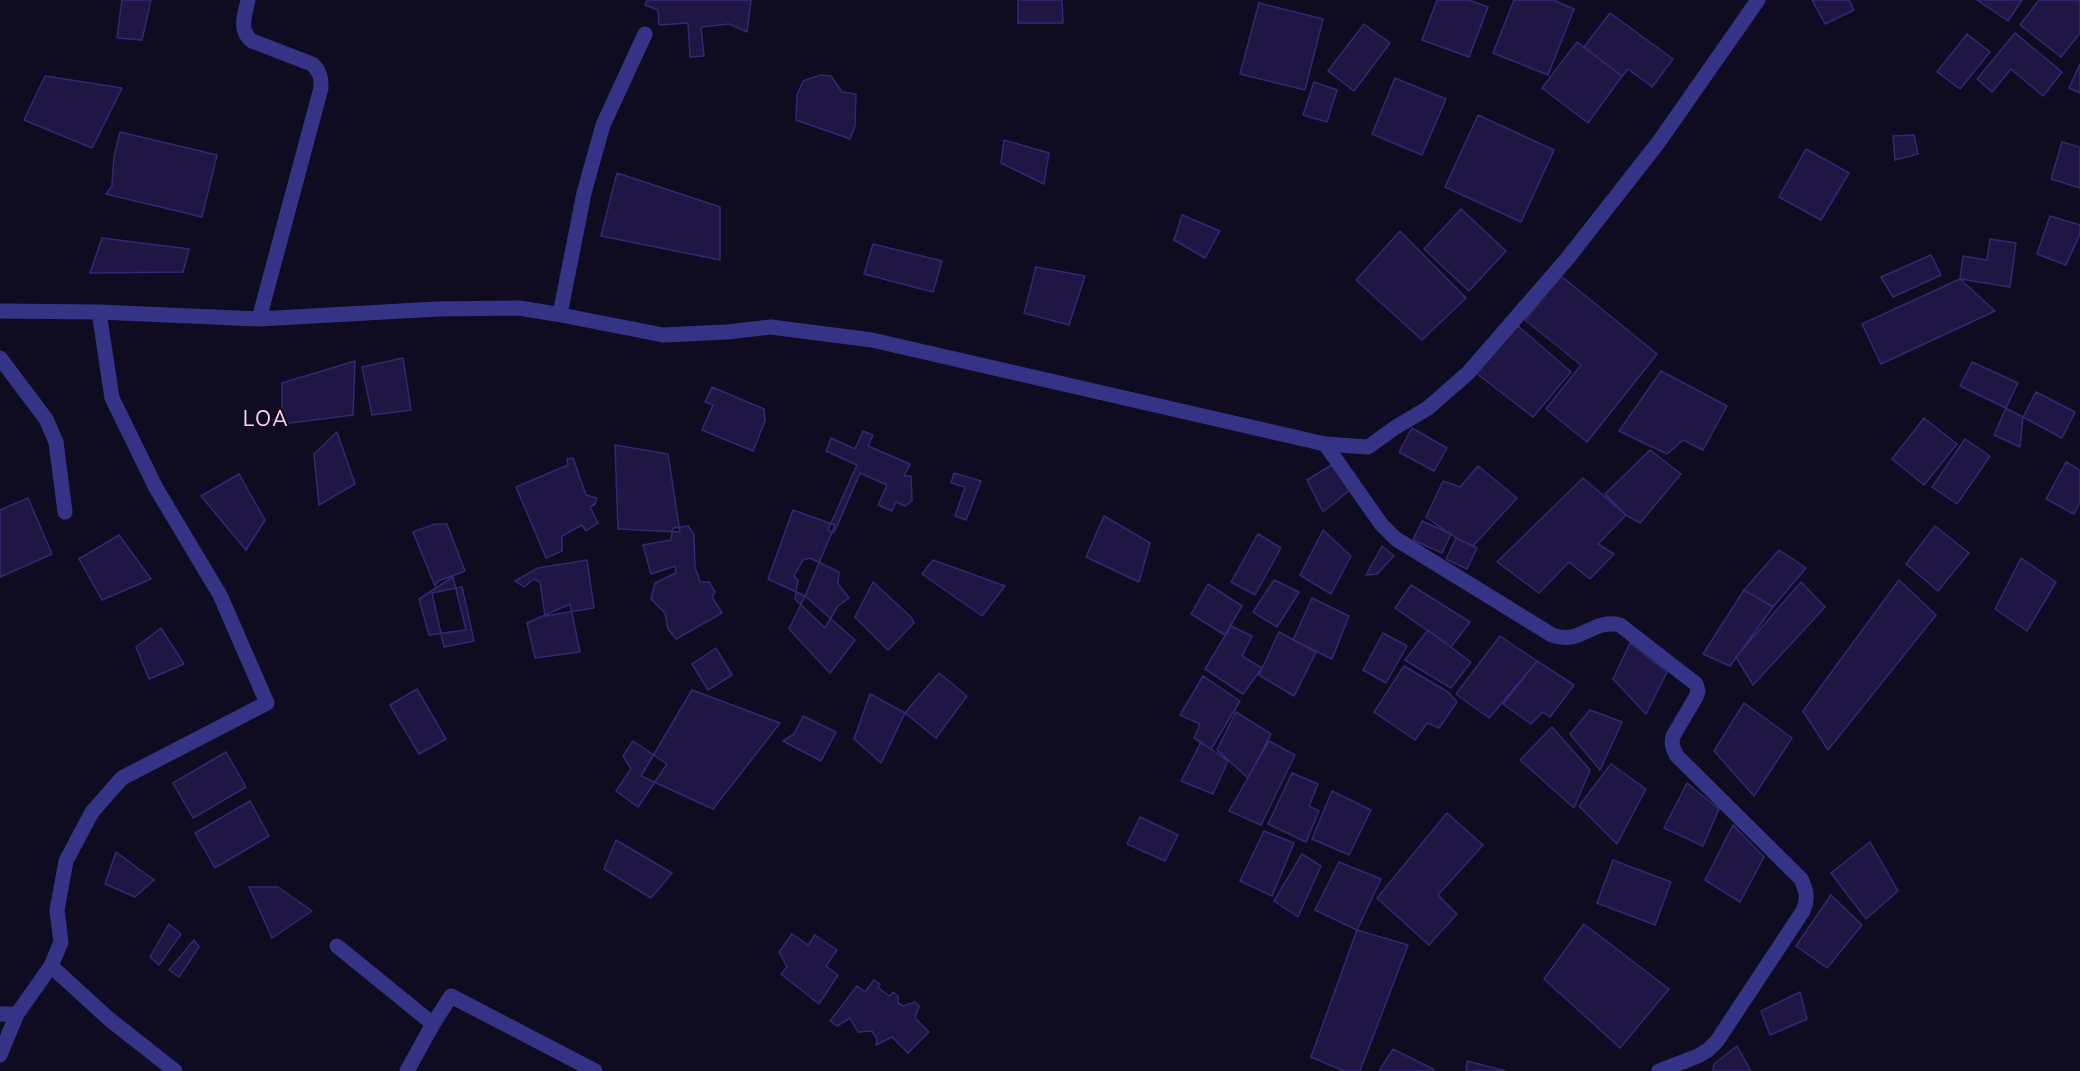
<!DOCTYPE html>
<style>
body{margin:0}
canvas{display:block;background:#0f0c22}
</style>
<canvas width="2080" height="1071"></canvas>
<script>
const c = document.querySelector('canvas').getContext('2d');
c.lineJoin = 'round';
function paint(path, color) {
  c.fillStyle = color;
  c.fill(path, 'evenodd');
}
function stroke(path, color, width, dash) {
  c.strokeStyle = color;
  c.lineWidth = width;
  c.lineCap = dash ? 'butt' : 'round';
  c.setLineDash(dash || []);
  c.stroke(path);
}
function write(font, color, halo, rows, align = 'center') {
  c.font = font + ' "Nunito Sans",sans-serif';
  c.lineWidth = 4.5;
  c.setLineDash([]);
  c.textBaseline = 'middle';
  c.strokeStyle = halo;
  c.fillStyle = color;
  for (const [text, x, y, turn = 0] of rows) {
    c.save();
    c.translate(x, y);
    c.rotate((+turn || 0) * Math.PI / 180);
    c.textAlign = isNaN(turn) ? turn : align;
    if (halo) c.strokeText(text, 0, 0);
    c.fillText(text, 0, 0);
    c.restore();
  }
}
const building = new Path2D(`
 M122 0H151L142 40 117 38Z
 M647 0H751L747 32 729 24 701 27 704 56 690 57 688 23 659 25 658 10 645 5Z
 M1018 0H1062L1063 23H1018Z
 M1437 0H1469L1488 7 1469 57 1422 40Z
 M1514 0H1553L1574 9 1548 75 1493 53Z
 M1812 0H1849L1854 10 1825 24Z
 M1977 0H2022L2008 21Z
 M2039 0H2080V33L2061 57 2020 25Z
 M1259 3 1323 19 1305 90 1240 74Z
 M1610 13 1673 59 1652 87 1628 69 1622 76 1584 47Z
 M1364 24 1390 43 1354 91 1328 71Z
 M2015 33 2062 72 2043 96 2011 69 1992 92 1977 79Z
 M1967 34 1990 52 1960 89 1937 72Z
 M1577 42 1622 76 1588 123 1542 88Z
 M2080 64V93L2069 88Z
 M821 75 831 76 842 92 856 94 855 126 850 139 796 120 797 95 803 81Z
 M45 76 122 88 92 148 24 120Z
 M1395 78 1446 99 1422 155 1372 134Z
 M1314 82 1337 90 1327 122 1303 115Z
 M1478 115 1554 150 1521 222 1445 187Z
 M120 132 217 155 202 217 106 194 112 186 114 157Z
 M1914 135 1918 154 1895 160 1893 136Z
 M1004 140 1049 153 1044 184 1001 163Z
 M2062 142 2080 147V188L2051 179Z
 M1806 149 1849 173 1821 220 1779 197Z
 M617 173 720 207V260L601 236Z
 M1461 209 1506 251 1469 291 1424 249Z
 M1182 215 1220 231 1205 258 1174 240Z
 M2050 216 2080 225V234L2066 265 2037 254Z
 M1400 231 1466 298 1422 340 1356 280Z
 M102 238 189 249 183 272 90 273Z
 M1990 239 2016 243 2010 287 1960 279 1963 256 1987 260Z
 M873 244 942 261 933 292 864 274Z
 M1931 255 1941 275 1893 297 1881 277Z
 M1036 267 1085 276 1069 325 1024 313Z
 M1561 276 1657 354 1587 442 1546 409 1581 365 1525 320Z
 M1960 279 1995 311 1881 364 1862 324Z
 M1518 326 1571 372 1533 417 1476 373Z
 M403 358 411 410 372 415 362 367Z
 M355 361 353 415 282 424V383Z
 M1972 362 2018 383 2006 408 1960 386Z
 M1661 371 1727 406 1703 450 1683 440 1667 454 1619 431Z
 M712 387 764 409 765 421 753 451 702 430 713 405 705 402Z
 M2036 392 2075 412 2062 438 2023 417Z
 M2006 408 2023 417 2020 447 1994 435Z
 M1924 418 1957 444 1924 485 1892 459Z
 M1412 428 1447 448 1434 471 1399 452Z
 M863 431 873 435 868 446 910 464 904 476H911L912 501 905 506 896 502 892 511 878 505 887 485 860 473 834 533 828 530 857 465 826 451 831 438 855 449Z
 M337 432 355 484 319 505 314 454Z
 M1965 439 1990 456 1957 504 1932 487Z
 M615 445 668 454 680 532 618 529Z
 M1650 450 1681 474 1640 523 1626 515 1605 494Z
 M573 458 586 495 597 498 595 504 590 507 598 523 586 531 582 525 562 536V551L546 558 516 487 568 465 567 459Z
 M2066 462 2080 470V502L2074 514 2046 499Z
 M1333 464 1350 490 1323 512 1307 480Z
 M1478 466 1517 498 1473 546 1456 538 1426 517 1443 481 1460 487Z
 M954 473 981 481 966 520 955 516 965 487 951 483Z
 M239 474 265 520 246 550 201 496Z
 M1583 478 1626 515 1598 544 1614 554 1590 579 1569 562 1539 593 1497 562Z
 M28 498 52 554 0 577V510Z
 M793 510 835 525 805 596 768 579Z
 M1104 516 1150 543 1139 582 1086 557Z
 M1422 521 1451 534 1442 553 1413 540Z
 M435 524H447L465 571 438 581 435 586 413 532Z
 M688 526 694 534 695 567 700 582H709L715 592 712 597 722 613 676 639 668 629 665 613 651 599 655 583 676 573 675 566 651 574 643 545 671 540 673 528Z
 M1935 526 1969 553 1938 591 1906 564Z
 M1323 530 1351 556 1331 594 1300 575Z
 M1258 534 1281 548 1255 595 1231 582Z
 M119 535 151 579 102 600 79 559Z
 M1456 538 1477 548 1467 569 1446 559Z
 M1382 546 1394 556 1377 574 1366 575Z
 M1779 550 1806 568 1773 607 1744 590Z
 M810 558 839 572 838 584 849 598 838 606 825 628 795 599 798 580 794 576 803 560Z
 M2021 558 2056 582 2027 631 1995 609Z
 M587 560 594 608 545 616 540 582 534 579 524 587 515 581 538 568Z
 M933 560 1005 586 982 616 922 574Z
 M453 577 466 630 429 635 419 599Z
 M1274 580 1299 592 1277 627 1253 612Z
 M1899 580 1936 615 1828 750 1803 711Z
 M873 582 911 617 914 623 888 650 855 617Z
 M1801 582 1825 607 1753 685 1736 657Z
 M1208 584 1242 606 1225 635 1191 614Z
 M1411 585 1470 622 1451 647 1395 608Z
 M462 587 474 641 444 647 432 593Z
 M1744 590 1773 607 1730 666 1703 654Z
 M805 596 855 640 830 673 789 629Z
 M1312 598 1349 616 1332 659 1293 640Z
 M570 604 580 652 535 658 527 623Z
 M1231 626 1252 636 1242 656 1262 668 1243 694 1205 669Z
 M161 628 184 664 149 679 136 647Z
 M1428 630 1471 662 1451 688 1405 660Z
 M1279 632 1316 652 1294 696 1259 675Z
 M1383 633 1407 646 1386 683 1363 670Z
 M1500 636 1537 661 1489 718 1456 694Z
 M1630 643 1667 672 1646 714 1613 679Z
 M716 648 732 675 708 690 692 664Z
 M1537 661 1574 685 1550 717 1543 712 1531 724 1503 704Z
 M1404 666 1448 692 1457 702 1439 728 1427 723 1415 740 1374 712Z
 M939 673 967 696 936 738 905 713Z
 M1203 676 1240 701 1211 749 1194 738 1200 724 1180 715Z
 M417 689 446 739 419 754 390 705Z
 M692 690 780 723 713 809 641 776Z
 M870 694 905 713 881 763 854 739Z
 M1744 703 1792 738 1754 796 1714 751Z
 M1590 710 1622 722 1600 770 1570 734Z
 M1236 712 1271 734 1248 778 1217 750Z
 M803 716 836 732 821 761 783 741 794 734Z
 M1552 727 1590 770 1574 808 1520 760Z
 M633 741 667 764 638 807 616 791 631 769 623 756Z
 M1269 741 1295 755 1261 825 1229 811Z
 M1201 742 1228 761 1213 794 1181 781Z
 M226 752 246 787 193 818 173 783Z
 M1611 764 1646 789 1617 844 1579 806Z
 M1292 773 1318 784 1309 806 1319 811 1306 842 1268 824Z
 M1687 783 1719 809 1703 846 1664 828Z
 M1332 791 1371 810 1349 855 1312 839Z
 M250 801 269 836 215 868 195 833Z
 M1447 813 1483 845 1438 895 1457 914 1429 945 1377 898Z
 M1140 817 1178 835 1165 861 1127 844Z
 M1733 825 1764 857 1740 902 1705 880Z
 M1264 831 1294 843 1272 896 1240 881Z
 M616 840 672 873 651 898 604 869Z
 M1870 842 1898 891 1866 919 1831 873Z
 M116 852 154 880 135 897 105 884Z
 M1302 854 1321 866 1298 917 1274 901Z
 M1613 860 1671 882 1655 925 1597 903Z
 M1339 862 1381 879 1357 930 1315 910Z
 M249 887H278L312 911 272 938Z
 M1831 895 1862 925 1827 968 1796 946Z
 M169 924 181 934 159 965 150 957Z
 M1584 924 1669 989 1620 1048 1544 979Z
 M1357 930 1408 945 1360 1071H1344L1311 1057Z
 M792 934 808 945 815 935 837 950 826 966 838 975 819 1004 781 974 787 967 779 952Z
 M194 940 199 947 179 977 169 970Z
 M874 980 880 984 878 988 890 996 893 992 898 996V1003L903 1006 915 1002 919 1006 915 1018 929 1032 908 1053 892 1037 876 1045 877 1039 872 1031 858 1032 850 1018 837 1026 830 1021 857 986 865 992Z
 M1800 992 1807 1019 1770 1035 1761 1011Z
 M1737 1046 1751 1071H1713L1714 1064Z
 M1393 1049 1433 1069V1071H1379Z
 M1467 1061 1506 1071H1466Z`);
const minor = new Path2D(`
 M248 0C245 15 238 30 252 41L312 64C320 71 321 77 321 88L259 319
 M0 311 99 312 259 319 437 309 519 308 556 314 663 335 727 332 771 327 872 340 1325 444 1368 447 1396 427 1428 408 1468 373 1567 259 1658 143 1758 0
 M99 312 112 398 156 488 220 595 267 703 122 778 92 812 66 861 57 910 61 942 51 966 109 1019 175 1071
 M560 314 584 193 603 125 645 34
 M0 358 46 419 56 442 65 512
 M1325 444 1381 524 1396 539 1552 635C1582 646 1591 618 1620 625L1696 684 1698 691 1696 697 1673 736C1671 744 1673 749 1677 756L1801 879C1807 892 1808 898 1803 911L1717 1041 1708 1050 1698 1056 1659 1071
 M337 946 433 1024
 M0 1014H17
 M0 1055 17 1014 51 966
 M407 1071 433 1024 451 996 595 1071`);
const quarterNames = [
 ["LOA",266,421]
];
paint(building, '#1f1644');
stroke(building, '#352672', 1.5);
stroke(minor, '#353385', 15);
c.letterSpacing = '1.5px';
write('21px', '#ffcfee', '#0f0c22', quarterNames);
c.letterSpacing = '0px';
</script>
